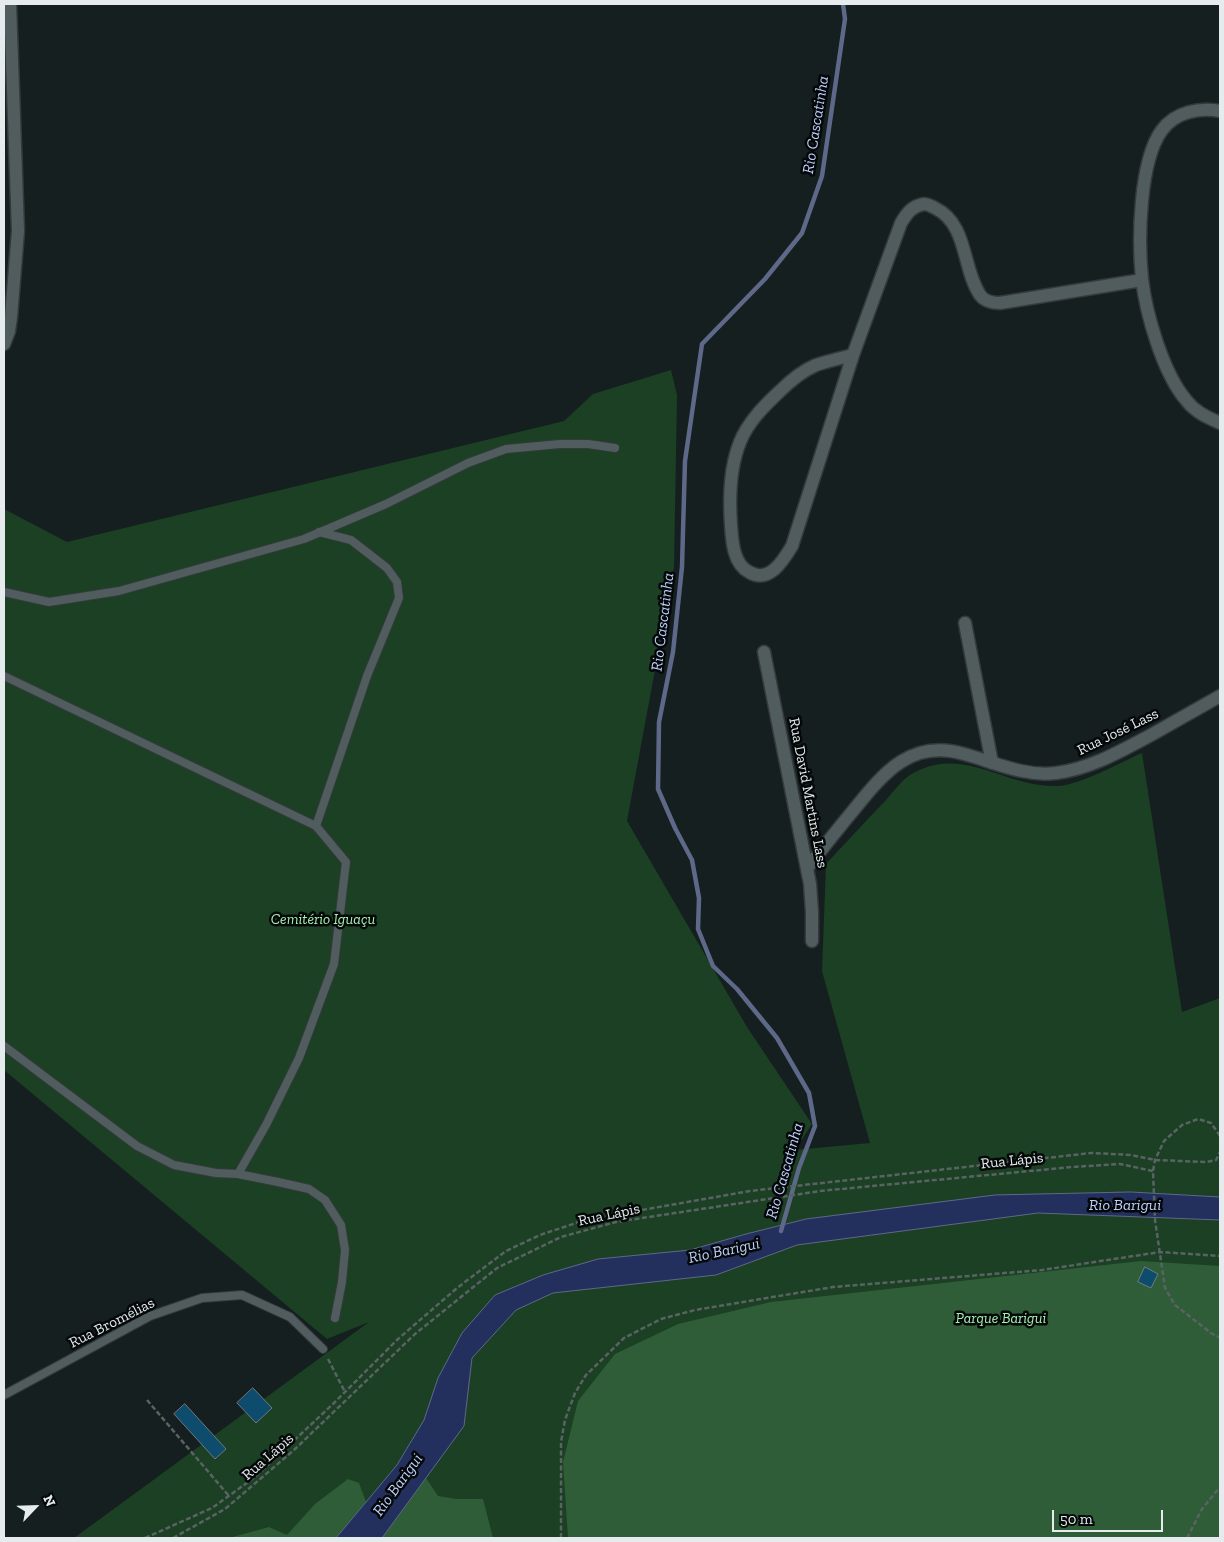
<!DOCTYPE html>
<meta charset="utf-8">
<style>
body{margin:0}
#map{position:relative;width:1224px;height:1542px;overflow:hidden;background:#151f20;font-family:"Zilla Slab",serif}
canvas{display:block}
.frame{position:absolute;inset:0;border:5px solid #e6ecee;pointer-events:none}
.north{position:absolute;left:10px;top:1482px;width:50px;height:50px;-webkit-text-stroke:4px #050808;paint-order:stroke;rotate:66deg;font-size:14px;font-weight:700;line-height:20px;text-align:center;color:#e6ecee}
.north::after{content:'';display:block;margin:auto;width:18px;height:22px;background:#e6ecee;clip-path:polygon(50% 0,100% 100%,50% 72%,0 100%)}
.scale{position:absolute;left:1052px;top:1510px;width:111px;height:22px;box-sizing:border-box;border:2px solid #e6ecee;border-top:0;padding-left:6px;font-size:15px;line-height:18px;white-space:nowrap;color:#e6ecee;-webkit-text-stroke:4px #050808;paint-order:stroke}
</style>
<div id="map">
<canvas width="1224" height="1542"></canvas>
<div class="frame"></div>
<div class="north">N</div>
<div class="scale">50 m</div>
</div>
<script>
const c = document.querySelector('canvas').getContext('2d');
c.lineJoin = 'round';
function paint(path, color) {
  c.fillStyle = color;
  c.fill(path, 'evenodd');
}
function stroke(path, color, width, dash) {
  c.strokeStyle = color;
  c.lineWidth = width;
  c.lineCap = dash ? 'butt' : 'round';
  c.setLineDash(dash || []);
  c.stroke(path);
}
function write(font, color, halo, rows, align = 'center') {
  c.font = font + ' "Zilla Slab",serif';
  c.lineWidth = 5;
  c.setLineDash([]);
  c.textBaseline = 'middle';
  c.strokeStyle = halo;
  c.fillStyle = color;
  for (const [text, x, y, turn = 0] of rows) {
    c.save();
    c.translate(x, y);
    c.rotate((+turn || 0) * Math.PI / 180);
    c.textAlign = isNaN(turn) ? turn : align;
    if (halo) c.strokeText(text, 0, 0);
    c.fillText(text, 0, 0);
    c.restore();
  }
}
const green = new Path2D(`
 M671 370 677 395 674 567 627 821 747 1027 812 1124 795 1150 870 1143 822 971 826 864C846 842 866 821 886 800 893 792 901 781 910 775 962 743 1005 788 1057 786 1078 786 1121 762 1142 753L1182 1012 1220 998V1538H74L369 1322 327 1339 4 1070V509L67 542 564 421 593 394Z`);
const forest = new Path2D(`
 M1141 1261 1220 1266V1538H568L563 1462 578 1401 615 1354 678 1324 771 1302Z
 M426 1478 438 1496 456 1499H483L493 1538H382Z
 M348 1479 359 1483 366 1502 336 1538H229L269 1527 287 1535 315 1504Z`);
const water = new Path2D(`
 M1131 1192 1220 1197V1220L1038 1213 797 1245 716 1275 553 1293 516 1310 472 1358 464 1426 382 1538H336L397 1465 424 1420 438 1378 462 1333 495 1295 543 1275 598 1259 690 1250 746 1234 806 1219 995 1195Z`);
const stream = new Path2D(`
 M781 1231 799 1168 815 1126 809 1093 777 1038 737 989 713 966 698 929 699 898 692 860 675 828 658 789 659 722 673 652 682 567 685 461 702 344 765 279 802 233 822 176 845 19 843 4`);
const building = new Path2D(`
 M1145 1267 1158 1274 1151 1288 1138 1282Z
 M253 1388 272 1408 256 1423 237 1403Z
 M185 1404 226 1449 215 1459 174 1414Z`);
const path = new Path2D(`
 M1220 1136 1211 1123 1198 1119 1182 1125 1164 1141 1155 1160 1153 1171 1155 1220 1165 1288 1175 1305 1211 1333 1220 1338
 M328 1359 345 1392
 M147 1400 229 1496
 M145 1538 212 1508 255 1477 334 1403 398 1339 457 1288 506 1251 540 1235 585 1220 750 1191 1091 1153 1131 1155 1155 1160 1206 1162 1216 1160 1220 1152
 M173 1538 225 1509 294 1450 415 1334 497 1268 561 1237 616 1222 820 1191 1072 1167 1120 1164 1153 1171
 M561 1538V1442L565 1420 575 1393 586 1375 624 1338 661 1319 695 1310 833 1287 1042 1270 1160 1252 1220 1256
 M1187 1538 1202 1509 1220 1487`);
const service = new Path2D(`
 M4 592 49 602 119 591 304 539 386 504 468 463 506 449 560 444H588L615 448
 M4 676 316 826 346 862 334 964 299 1058 266 1125 238 1174
 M316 826 367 676 399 598 397 582 387 568 351 540 319 532
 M4 1046 137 1146 174 1165 216 1173 238 1174 278 1182 309 1189 325 1200 341 1225 345 1250 342 1282 335 1318
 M4 1395 150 1316 202 1298 242 1295 290 1317 323 1349`);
const minor = new Path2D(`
 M1220 111C1200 107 1175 112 1162 130 1139 161 1138 241 1142 279 1146 314 1163 373 1186 400 1195 412 1207 417 1220 423
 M853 355C841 358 828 361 816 365 802 371 790 381 779 392 764 406 748 422 740 442 730 467 729 498 731 525 732 540 733 564 749 572 769 584 783 561 792 546L853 355 901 223C907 213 912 206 924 204 928 204 931 206 935 208 968 224 962 268 980 295 985 302 993 303 1000 303L1142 280
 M965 623 992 763
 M764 652 810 884 812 912V941
 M807 868C822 849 837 830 852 812 883 774 910 738 964 754 994 762 1024 777 1056 773 1090 769 1121 751 1151 735 1174 722 1197 709 1220 696`);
const secondary = new Path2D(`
 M4 344 9 331 11 317 18 231 10 4`);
const streetNames = [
 ["Rua José Lass",1118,732,-26],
 ["Rua David Martins Lass",808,793,79],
 ["Rua Lápis",1012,1161,-6],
 ["Rua Lápis",609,1215,-12],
 ["Rua Bromélias",112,1323,-27],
 ["Rua Lápis",268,1457,-41]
];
const parkNames = [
 ["Cemitério Iguaçu",323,920],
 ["Parque Barigui",1001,1319]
];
const waterNames = [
 ["Rio Cascatinha",816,125,-81],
 ["Rio Cascatinha",663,622,-83],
 ["Rio Cascatinha",785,1171,-74],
 ["Rio Barigui",1125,1205],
 ["Rio Barigui",724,1251,-12],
 ["Rio Barigui",398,1485,-54]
];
paint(green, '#1b4023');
paint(forest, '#2e5d37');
paint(water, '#23305e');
stroke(water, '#5e6889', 1);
stroke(stream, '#5e6889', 4.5);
paint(building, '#0e4c6e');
stroke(building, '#707980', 1);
stroke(service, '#343a3c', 10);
stroke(minor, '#343a3c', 15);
stroke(secondary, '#343a3c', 15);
stroke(path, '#5a6364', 2.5, [5, 2.5]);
stroke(service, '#515c5e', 8);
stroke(minor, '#515c5e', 12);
stroke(secondary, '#515c5e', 12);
write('15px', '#e6ecee', '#050808', streetNames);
write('italic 15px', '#a8f1b3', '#050808', parkNames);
write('italic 16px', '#becffd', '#050808', waterNames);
</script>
